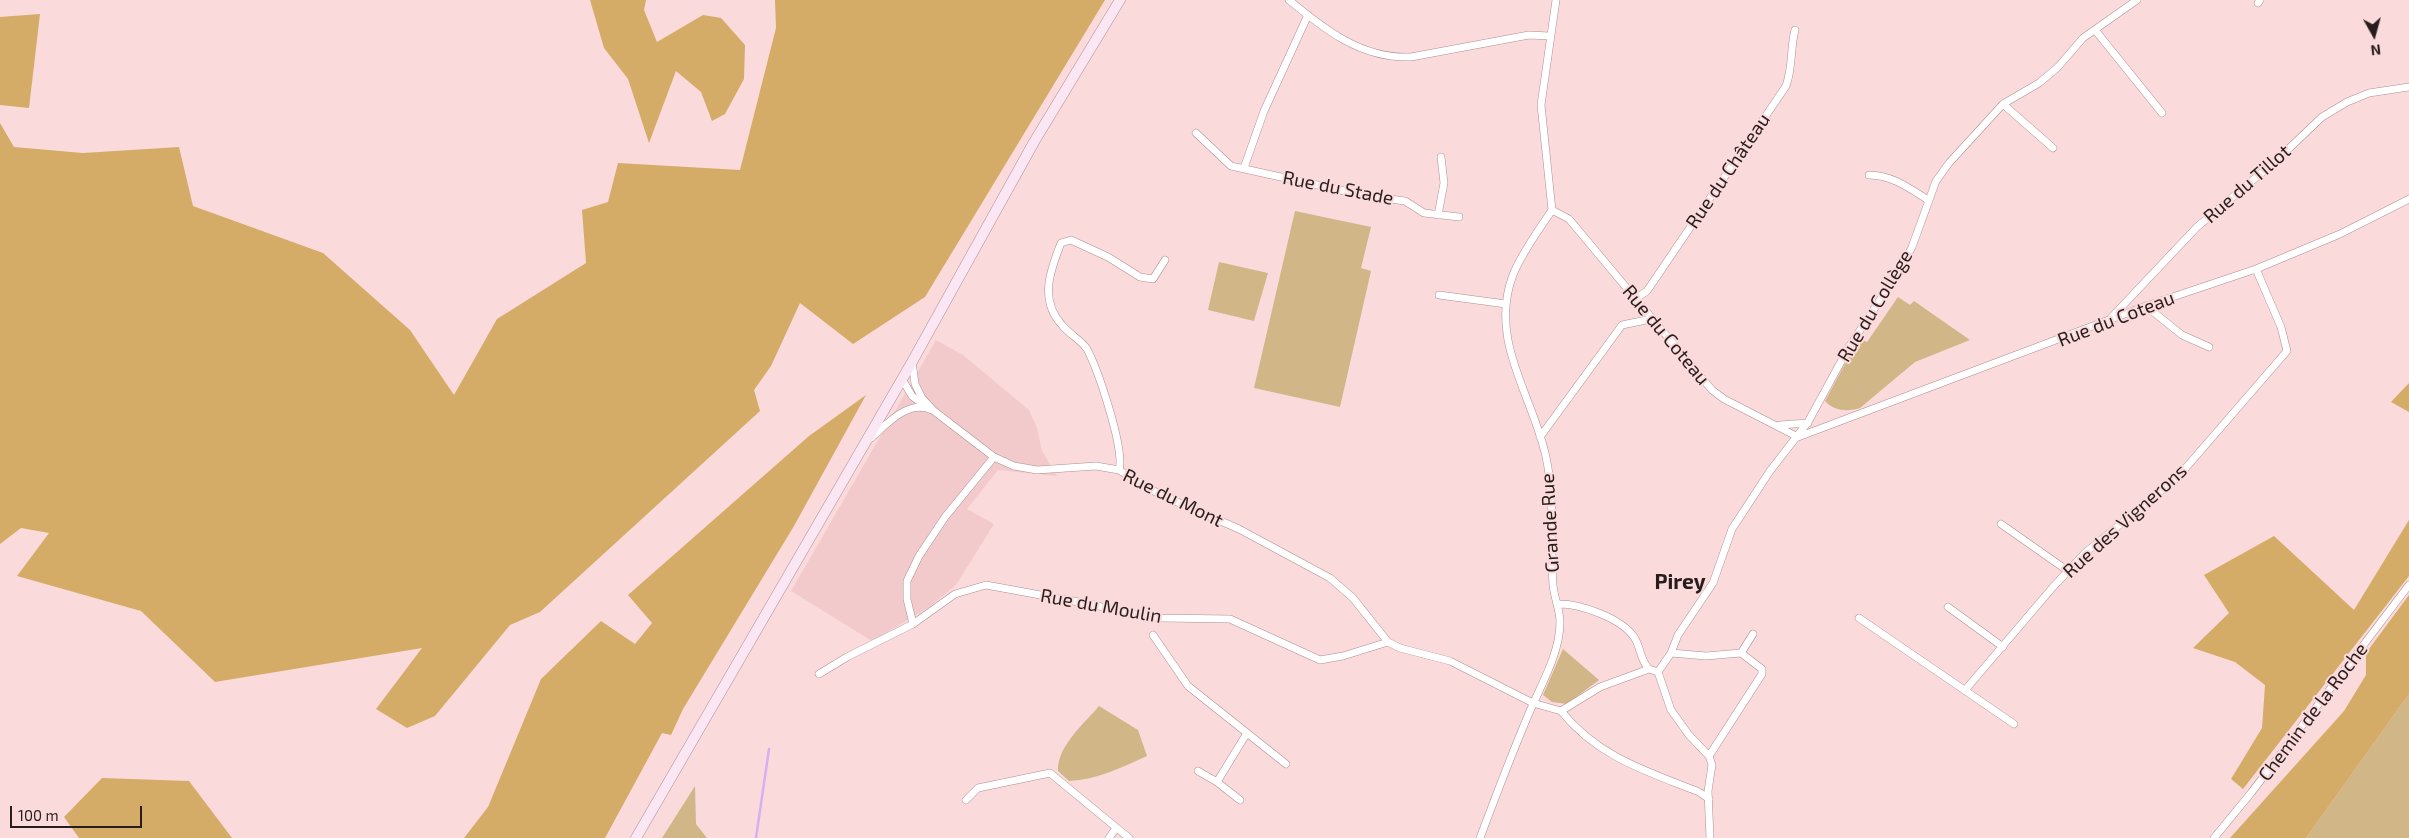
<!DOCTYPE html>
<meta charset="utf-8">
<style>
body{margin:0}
#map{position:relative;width:2409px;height:838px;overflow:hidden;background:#fbdadb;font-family:"Exo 2",sans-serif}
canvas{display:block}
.north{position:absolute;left:2349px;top:10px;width:50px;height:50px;-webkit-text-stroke:4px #fbdadb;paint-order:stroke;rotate:173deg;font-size:14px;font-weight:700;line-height:20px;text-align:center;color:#281d1d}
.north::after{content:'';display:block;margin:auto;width:18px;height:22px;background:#281d1d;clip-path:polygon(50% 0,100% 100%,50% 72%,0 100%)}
.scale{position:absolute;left:10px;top:806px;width:132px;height:22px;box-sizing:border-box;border:2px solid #281d1d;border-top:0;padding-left:6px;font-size:15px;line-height:18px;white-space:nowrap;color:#281d1d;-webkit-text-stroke:4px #fbdadb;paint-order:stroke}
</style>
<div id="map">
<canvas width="2409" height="838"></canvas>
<div class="north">N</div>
<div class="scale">100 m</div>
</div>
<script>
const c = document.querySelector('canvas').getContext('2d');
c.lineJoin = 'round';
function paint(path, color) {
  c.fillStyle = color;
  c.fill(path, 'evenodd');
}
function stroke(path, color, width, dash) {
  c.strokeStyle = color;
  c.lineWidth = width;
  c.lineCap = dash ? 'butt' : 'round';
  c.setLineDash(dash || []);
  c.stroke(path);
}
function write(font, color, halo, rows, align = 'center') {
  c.font = font + ' "Exo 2",sans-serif';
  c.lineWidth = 4;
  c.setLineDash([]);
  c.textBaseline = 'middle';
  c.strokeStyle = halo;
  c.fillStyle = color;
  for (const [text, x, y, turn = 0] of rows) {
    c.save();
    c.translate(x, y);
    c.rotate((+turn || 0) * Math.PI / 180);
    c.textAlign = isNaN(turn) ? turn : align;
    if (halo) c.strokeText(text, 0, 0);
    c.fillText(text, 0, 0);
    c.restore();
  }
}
const built = new Path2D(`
 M936 340 963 355 1029 410 1037 428 1042 451 1057 476 998 470 967 509 994 524 956 585 928 608 872 641 791 591Z`);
const green = new Path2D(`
 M1295 211 1371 227 1361 268 1371 271 1340 407 1254 388Z
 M1219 262 1268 273 1254 321 1208 310Z
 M1898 297 1910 305 1914 301 1970 340 1915 362 1860 408C1847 412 1834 411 1825 401L1859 338 1867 342Z
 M1563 649 1599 680 1567 704 1552 702 1543 695Z
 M2409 694V838H2306Z
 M1099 706 1138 730 1147 756C1122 767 1097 780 1069 781L1058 771C1057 746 1084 724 1099 706Z
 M695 786 696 824 707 838H662Z`);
const forest = new Path2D(`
 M590 0H646L644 10 657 42 703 15 721 18 745 45 744 79 725 114 712 121 701 92 676 71 649 143 628 79 604 48Z
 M775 0H1105L925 297 853 344 800 303 771 366 754 390 760 411 540 612 510 625 435 716 407 728 376 709 422 648 215 682 141 611 17 576 49 533 21 528 0 544V123L14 147 83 153 179 147 193 206 323 253 410 330 454 395 497 319 586 263 582 210 608 202 618 163 740 170 776 28Z
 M40 14 29 108 0 105V17Z
 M2409 383V412L2391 402Z
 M866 395 794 526 683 709 671 735 662 733 605 838H464L488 807 541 679 601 621 635 644 652 623 628 595 809 436Z
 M2409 520V576L2243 789 2231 779 2262 728 2265 685 2235 662 2193 648 2229 613 2204 575 2274 536 2354 610Z
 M2409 595V694L2306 838H2230L2344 711 2366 675V653Z
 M102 778 189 781 232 838H79L64 817Z`);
const stream = new Path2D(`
 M756 838 769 749`);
const street = new Path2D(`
 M1289 0C1325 30 1362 59 1411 57L1529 35 1549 36
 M2258 3 2260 0
 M2095 30 2162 113
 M2003 104 2053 148
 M1196 133 1231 166 1367 196 1405 201 1424 213 1459 217
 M1244 168 1264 111 1308 15
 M1869 175C1892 175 1909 188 1928 200
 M1552 210 1569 219 1712 390 1724 399 1798 437
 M1552 210 1541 105 1556 0
 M1438 215 1444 183 1441 157
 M1439 295 1506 304
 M1635 299 1647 291 1786 86C1793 67 1790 49 1795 30
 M2146 306 2182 335 2209 347
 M2111 318 2197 227 2278 159 2322 117 2347 102 2369 93 2409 87
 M912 362 915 384 922 398 934 411 994 457 1014 466 1037 470 1096 466 1119 470 1159 494 1239 529 1330 578 1353 598 1388 642 1400 648 1450 661 1533 703 1561 711 1600 687 1649 669 1658 672 1671 653 1678 635 1713 583 1732 529 1770 471 1808 422 1849 347 1901 268 1912 247 1936 181 1949 163 2003 104 2039 83 2058 67 2083 38 2137 0
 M902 379 912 396 925 406
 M1780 425 1808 423
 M1540 437 1622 325 1651 319
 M1798 437 2146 306 2256 269 2340 234 2409 199
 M871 438C887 424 908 399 932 410
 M1119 470C1125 449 1098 370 1087 349 1081 340 1069 334 1062 325 1039 300 1050 271 1061 243L1071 240 1108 257 1140 277 1153 279 1165 260
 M2001 524 2068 571
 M1557 604C1579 603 1621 618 1634 637 1641 647 1640 661 1649 669
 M1948 607 2003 647
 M1859 618 2014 724
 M913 624 907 599V581L919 556 945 517 994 457
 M1153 635 1188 686 1286 764
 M1671 653 1706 656 1741 653
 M1741 653 1753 634
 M1658 672 1671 710 1689 735 1709 756 1712 765 1708 791 1710 838
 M819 674 847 657 913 624 955 594 986 585 1095 605 1124 613 1161 618 1230 619 1320 660 1343 656 1388 642
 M1966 689 2053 587 2085 553 2177 478 2287 351 2281 327 2256 269
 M1561 711C1598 757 1646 771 1699 792L1709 799
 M1709 756 1762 674V669L1741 653
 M1198 771 1217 782
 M966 800 978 788 1050 773 1129 838
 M1240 800 1217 782 1247 733
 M1109 838 1116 828
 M1480 838C1495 798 1510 758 1527 718 1539 688 1560 655 1560 622 1560 610 1554 597 1553 585 1550 543 1555 498 1546 457 1533 396 1488 340 1513 275 1522 252 1539 230 1552 210
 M2214 838 2251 793 2409 585`);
const secondary = new Path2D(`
 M636 838 912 362 1034 142 1120 0`);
const streetNames = [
 ["Rue du Château",1728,171,-56],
 ["Rue du Tillot",2247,184,-41],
 ["Rue du Stade",1338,188,11],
 ["Rue du Collège",1875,306,-59],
 ["Rue du Coteau",2116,319,-21],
 ["Rue du Coteau",1666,335,50],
 ["Rue du Mont",1173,498,26],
 ["Rue des Vignerons",2125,521,-42],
 ["Grande Rue",1550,523,-93],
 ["Rue du Moulin",1101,606,10],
 ["Chemin de la Roche",2313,712,-53]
];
const quarterNames = [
 ["Pirey",1680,582]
];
paint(built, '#f3cacc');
paint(green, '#d1b688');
paint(forest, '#d4ac67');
stroke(stream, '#d5b0f3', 2.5);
stroke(street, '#ad8f91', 8);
stroke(secondary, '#ad8f91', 11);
stroke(street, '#fff', 7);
stroke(secondary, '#fbe6f3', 10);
write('19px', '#281d1d', '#fbdadb', streetNames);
write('bold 21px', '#281d1d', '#fbdadb', quarterNames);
</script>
